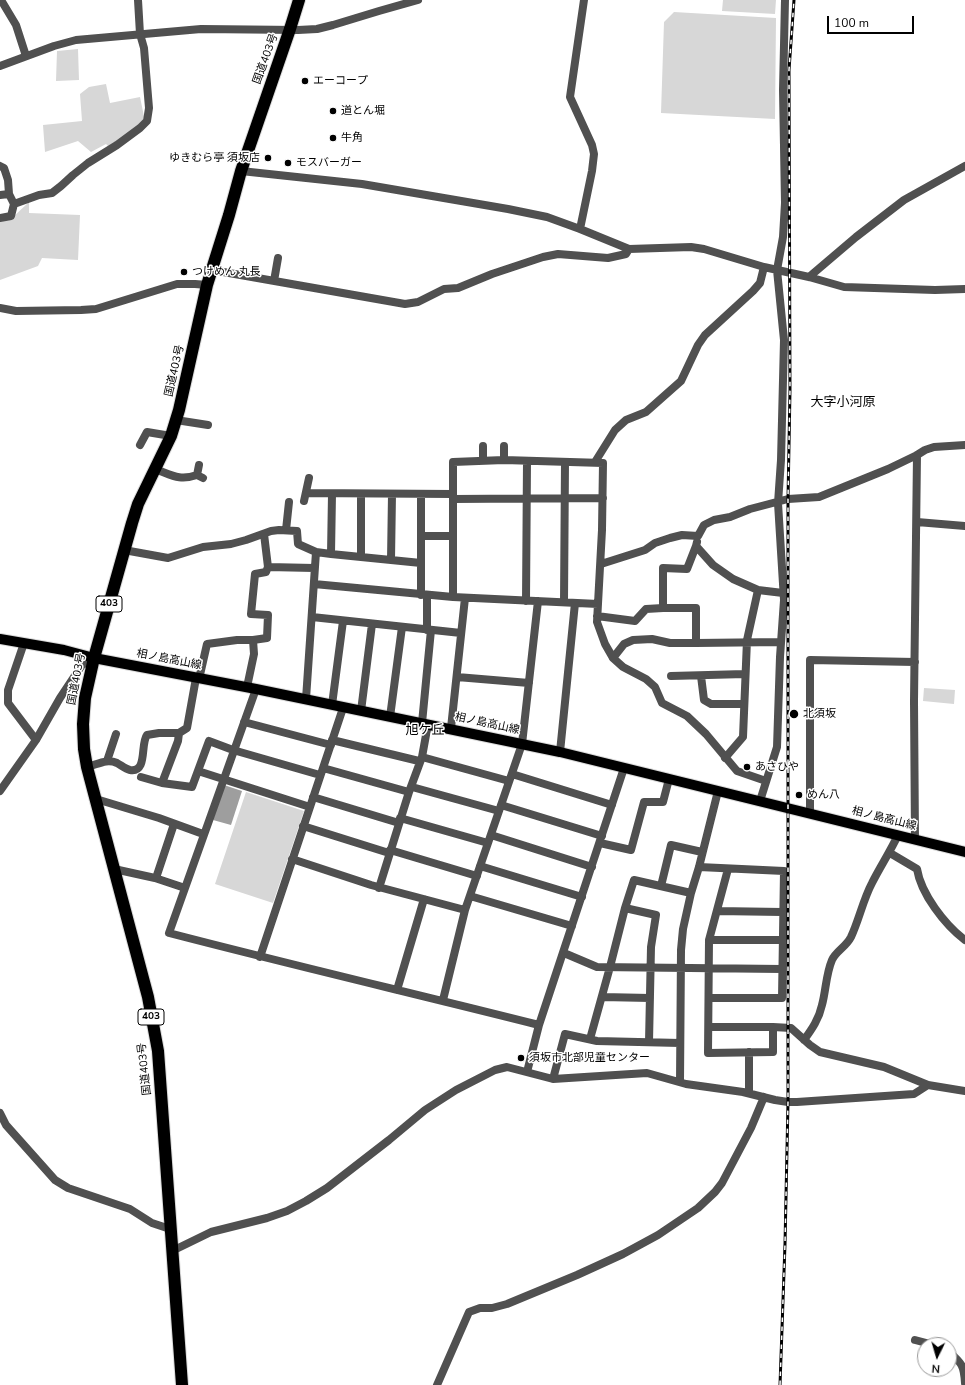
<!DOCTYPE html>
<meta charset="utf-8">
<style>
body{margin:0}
#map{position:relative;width:965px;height:1385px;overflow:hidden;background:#fff;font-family:"Nunito Sans",sans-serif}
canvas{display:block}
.north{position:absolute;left:917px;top:1337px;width:40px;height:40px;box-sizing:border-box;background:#fff;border:1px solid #999;border-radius:50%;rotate:185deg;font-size:11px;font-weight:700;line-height:16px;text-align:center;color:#000}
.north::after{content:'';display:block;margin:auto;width:14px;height:18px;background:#000;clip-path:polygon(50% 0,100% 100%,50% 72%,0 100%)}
.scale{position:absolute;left:827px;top:16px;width:87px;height:18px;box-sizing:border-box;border:2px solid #000;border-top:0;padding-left:5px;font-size:12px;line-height:14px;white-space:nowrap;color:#000;-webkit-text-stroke:3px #fff;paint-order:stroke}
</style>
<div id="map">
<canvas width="965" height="1385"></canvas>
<div class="north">N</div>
<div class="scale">100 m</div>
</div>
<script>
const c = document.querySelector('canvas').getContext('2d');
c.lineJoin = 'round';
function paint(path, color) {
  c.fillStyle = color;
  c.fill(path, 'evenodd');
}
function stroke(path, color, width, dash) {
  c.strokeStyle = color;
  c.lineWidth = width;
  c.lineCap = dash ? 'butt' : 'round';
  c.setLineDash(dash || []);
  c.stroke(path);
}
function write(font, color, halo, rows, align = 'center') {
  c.font = font + ' "Nunito Sans","Noto Sans JP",sans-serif';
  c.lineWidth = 3;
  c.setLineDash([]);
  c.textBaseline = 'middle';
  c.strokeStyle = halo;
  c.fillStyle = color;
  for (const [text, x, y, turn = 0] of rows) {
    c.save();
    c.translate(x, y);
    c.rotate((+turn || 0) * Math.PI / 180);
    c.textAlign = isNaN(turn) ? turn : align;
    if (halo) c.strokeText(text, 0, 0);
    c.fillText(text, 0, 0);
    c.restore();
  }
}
const green = new Path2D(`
 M723 0H776L775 14 722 11Z
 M674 12 776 18 775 119 661 113 664 22Z
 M78 49 79 80 56 81 57 51Z
 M106 84 110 103 140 97 146 126 109 147 106 144 91 152 78 141 45 152 43 125 82 121 80 94 89 87Z
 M29 202V213L80 215 78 260 42 258 38 266 0 280V222L12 218Z
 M924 688 955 690 954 704 923 701Z
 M246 792 304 811 273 903 215 884Z`);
const water = new Path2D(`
 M224 785 242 791 231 825 213 820Z`);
const minor = new Path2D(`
 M1 0 16 25 26 56
 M0 66 54 46 76 40 201 29 298 30 317 29 333 25 379 11 418 0
 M0 166 4 168 8 180 9 194
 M241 171 362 184 508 209 547 217 580 229 629 249 691 247 704 249 764 267 809 277 844 287 935 290 965 289
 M0 195 9 194 14 204 11 216 0 218
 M14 204 39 195 52 193 61 186 73 175 88 163 117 145 140 128 147 121 149 108 144 48 140 34 138 0
 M580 229 592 171 594 154 592 145 570 97 584 0
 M212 270 405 304 418 302 444 289 458 288 492 274 543 257 558 254 608 258 626 254 629 249
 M809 277 856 237 904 200 965 166
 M274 281 278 258
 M0 308 16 311 81 310 96 309 177 284H195L207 285
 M176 420 208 425
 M140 445 147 432 171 436
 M504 460V446
 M483 461V446
 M595 462 615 430 626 420 646 412 681 381 698 345 705 335 753 291 760 283 764 267
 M155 469C172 475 179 481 197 475L203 478
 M197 475 199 465
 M306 493 453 494
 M361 494V557
 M453 499 603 498
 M304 501 309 478
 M917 522 965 526
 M286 530 289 502
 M264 534 268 567 314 568
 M421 536H453
 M697 542 696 546 713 565 733 579 758 590
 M124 550 168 558 203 547 231 544 246 540 271 531 279 530 297 531 298 544 316 552
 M331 554 421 563
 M391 560 392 494
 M601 564 645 550 655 543 670 538 682 535 698 536 704 525 714 520 730 517 750 509 788 499 819 497 888 469 917 455 925 450 934 447 965 445
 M314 584 453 597 598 604
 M421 595V494
 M453 597V462L504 460 603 463 602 530 597 622 605 644 613 658 623 667 646 679 655 687 662 703 687 716 706 734 737 771 766 781
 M526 601 527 461
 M564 602 565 462
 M597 616 635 621 646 609 663 608V568L687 569 696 546
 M312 617 461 633
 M427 630V596
 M24 643 8 690V703L36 740
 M696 643 781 642
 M613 658 624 644 633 640 652 639 670 643H696V608H663
 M671 676 745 674
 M701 676 704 700 711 704H744
 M457 677 529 683
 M199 679 207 644 237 640H253
 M247 687 254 654 253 640 267 638 268 615 251 614 255 574 266 572 268 567
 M256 689 169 933C292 965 416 994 539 1025
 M306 699 316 552 331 554 332 494
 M332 705 343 621
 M361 711 372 624
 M390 717 402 627
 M244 722 331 745
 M422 723 431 630
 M451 728 465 598
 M332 740 419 761
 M560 752 575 603
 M422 757 509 781
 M725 758 743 737 747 640 758 590 783 593
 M107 761 116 734
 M87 767C97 765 106 758 117 763 121 765 125 769 130 770 148 773 140 744 147 735L159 733H179L187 728 196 678
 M323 768 409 792
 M198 771 310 807
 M512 774 612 805
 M141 777 162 783 192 787 209 741 233 750 320 775
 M162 783 178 741 179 733
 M412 787 499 811
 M0 791 36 740 60 698 82 665 94 658
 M313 797 399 823
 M96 799 159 818 203 834
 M760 801 777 747 780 657 784 600 778 503 781 460 784 340 777 270 783 237 785 203 783 90 785 0
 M501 805 602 836
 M810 813V660L915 662
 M400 818 488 843
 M303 826 389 853
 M491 835 592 867
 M915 839 914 701 917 455
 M600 843 631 850 644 802H663L669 779
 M390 850 477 876
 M890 853 917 869C921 894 945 925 965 940
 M292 859 371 885 465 910 522 744 538 601
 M480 866 582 897
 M699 867 784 871 782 998H710
 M114 869 155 878 185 888
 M728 869 709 940 708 1053 773 1052V1027L791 1028 810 1045 820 1052 884 1067 928 1085 965 1091
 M156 878 174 824
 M661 886 671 845 702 852
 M379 888 409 792 422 757 428 724
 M470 896 572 926
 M625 908 634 880 691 893
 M717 911 782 912
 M709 940H783
 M564 953 597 967 782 969
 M260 957 343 708
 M397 990 424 899
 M602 997 650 998
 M443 1000 465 910
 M709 1027H773
 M590 1039 610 967 625 908 656 915 651 947 649 1042
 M804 1040C812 1029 819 1019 822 1005 826 990 826 974 832 960 836 951 846 947 851 937 859 920 863 900 872 883 880 867 890 852 898 835
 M749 1052V1093
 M527 1072 539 1025 624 768
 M553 1079 565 1034 597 1041 680 1043
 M680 1082 681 950 683 929 691 893 699 867 718 791
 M0 1113 6 1125 55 1180 68 1188 130 1209 152 1223 170 1229
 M172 1251 211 1232 267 1218 287 1211 306 1201 327 1188 389 1140 425 1110 456 1090 495 1070 507 1067 553 1079 647 1073 686 1084 743 1092 775 1100 788 1102H797L914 1094 928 1085
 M915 1340 934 1345
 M949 1352C962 1363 964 1366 965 1383
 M437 1385 469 1312 480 1308H492L507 1304 577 1275 623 1254 658 1235 698 1208 715 1192 722 1183 751 1128 764 1097`);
const major = new Path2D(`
 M0 639 64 650 94 658 256 689 560 752 965 852`);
const highway = new Path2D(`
 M182 1385 158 1051 148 997 87 767 84 749 83 724 85 698 94 658 132 523 138 504 171 436 179 410 207 285 229 215 241 171 290 29 299 0`);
const rail = new Path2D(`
 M780 1385 785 1244 788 1102V499L790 390 789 70 794 0`);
const markers = [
 [305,81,4,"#000"],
 [333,111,4,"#000"],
 [333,138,4,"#000"],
 [268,158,4,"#000"],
 [288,163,4,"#000"],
 [184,272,4,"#000"],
 [794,714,5,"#000"],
 [747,767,4,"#000"],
 [799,795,4,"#000"],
 [521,1058,4,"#000"]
];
const shields = [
 [109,604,26],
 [151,1017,26]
];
const shieldNames = [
 ["403",109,604],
 ["403",151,1017]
];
const streetNames = [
 ["国道403号",266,59,-70],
 ["国道403号",175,371,-77],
 ["相ノ島高山線",169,660,11],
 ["国道403号",77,679,-79],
 ["相ノ島高山線",487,724,12],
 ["相ノ島高山線",884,819,14],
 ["国道403号",145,1069,-96]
];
const poiNames = [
 ["エーコープ",313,81],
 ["道とん堀",341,111],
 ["牛角",341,138],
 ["ゆきむら亭 須坂店",260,158,"right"],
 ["モスバーガー",296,163],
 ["つけめん 丸長",192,272],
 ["北須坂",803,714],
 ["あさひや",755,767],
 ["めん八",807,795],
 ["須坂市北部児童センター",529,1058]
];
const quarterNames = [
 ["大字小河原",843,403],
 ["旭ケ丘",425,731]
];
paint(green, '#d7d7d7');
paint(water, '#9e9e9e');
stroke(major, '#dbdbdb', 12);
stroke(highway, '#dbdbdb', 14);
stroke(minor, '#505050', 8);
stroke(major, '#000', 10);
stroke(highway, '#000', 12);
stroke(rail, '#000', 3);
stroke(rail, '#fff', 1.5, [4.5]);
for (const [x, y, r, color] of markers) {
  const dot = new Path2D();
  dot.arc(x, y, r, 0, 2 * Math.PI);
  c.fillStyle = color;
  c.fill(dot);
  stroke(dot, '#fff', 1.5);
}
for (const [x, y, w] of shields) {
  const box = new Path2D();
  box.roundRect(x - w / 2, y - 8, w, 16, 3);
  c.fillStyle = '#fff';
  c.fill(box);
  stroke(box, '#000', 1);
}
write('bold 10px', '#000', null, shieldNames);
write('11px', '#000', '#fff', streetNames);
write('11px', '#000', '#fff', poiNames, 'left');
write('13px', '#000', '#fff', quarterNames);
</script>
